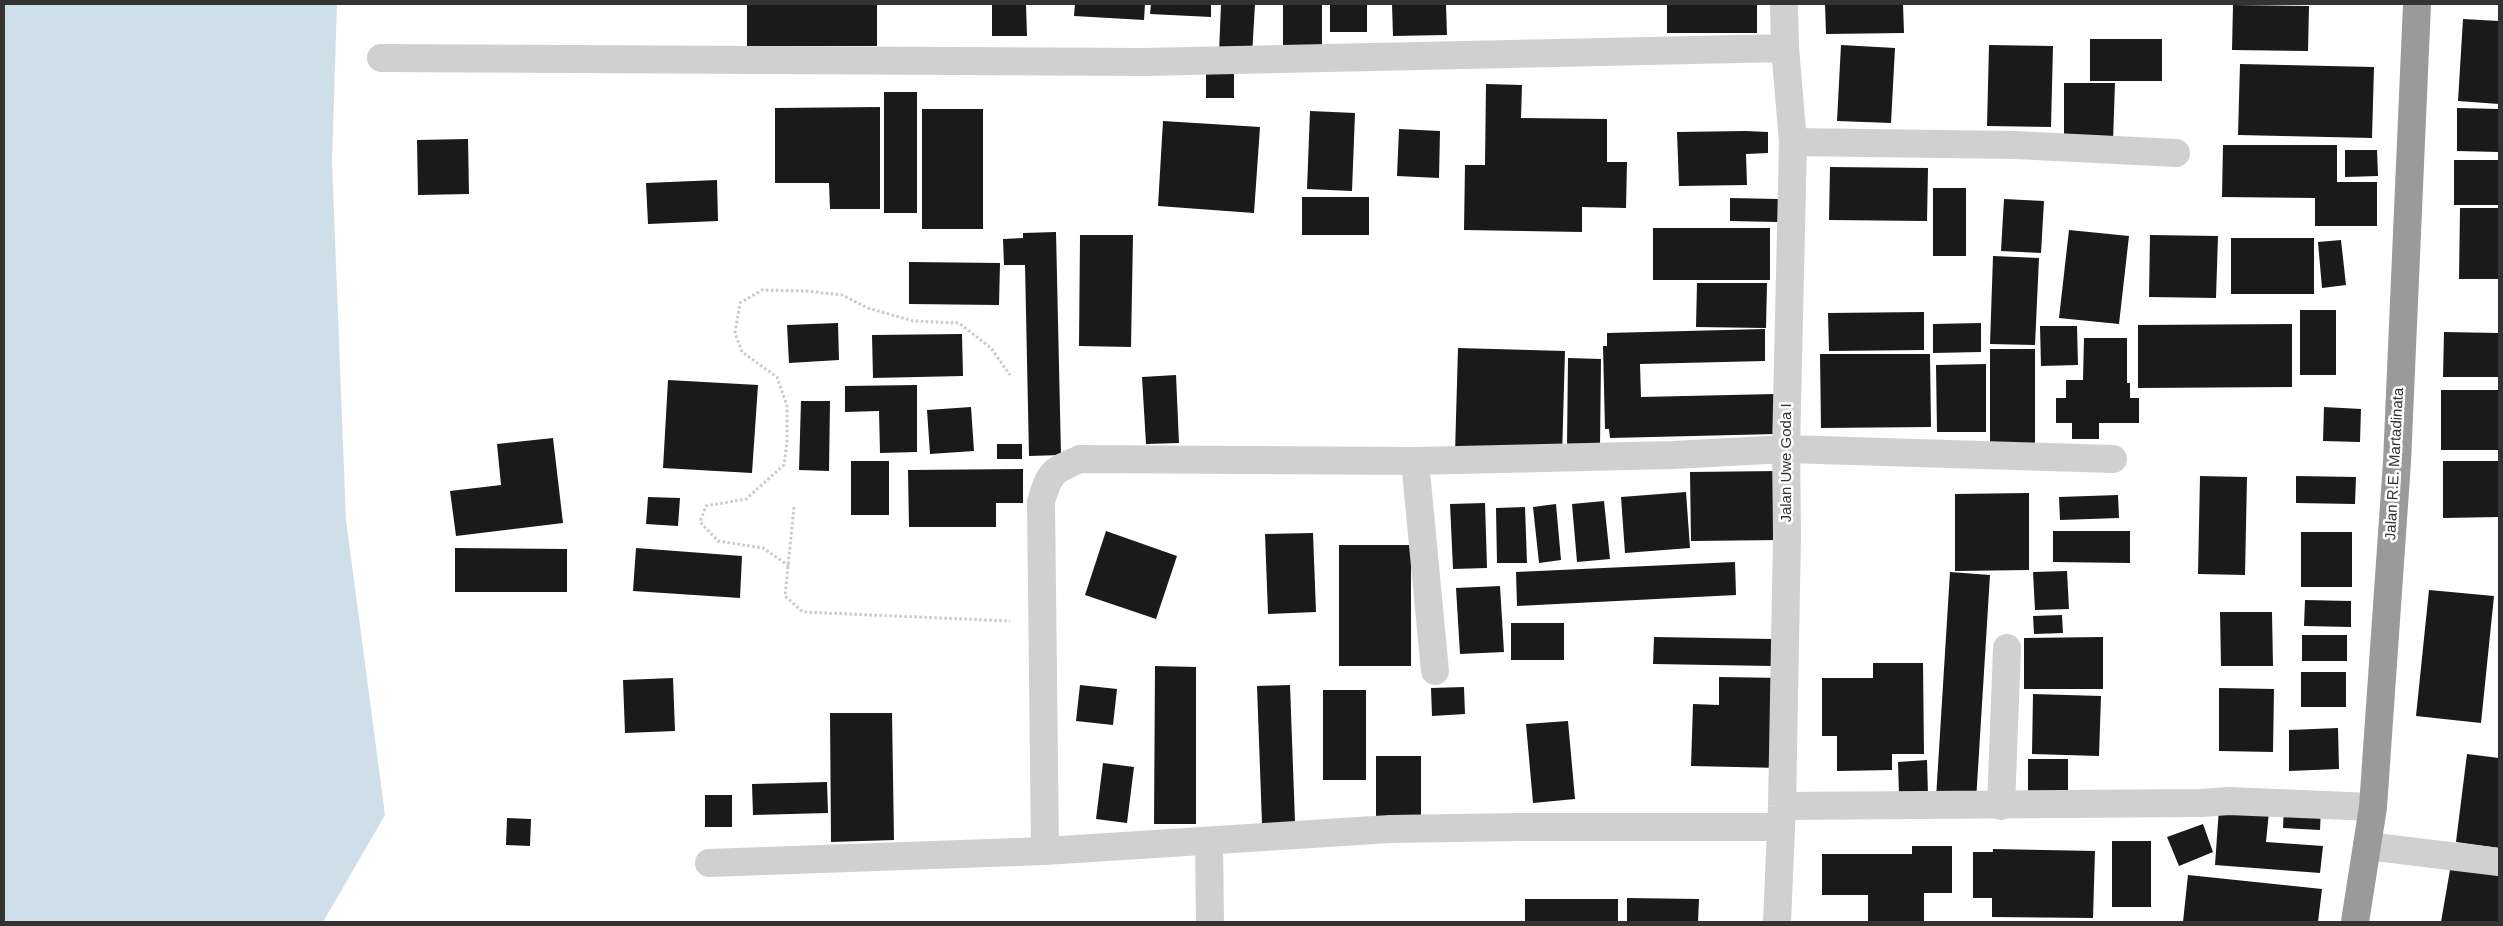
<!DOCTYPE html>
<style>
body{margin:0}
#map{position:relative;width:2503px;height:926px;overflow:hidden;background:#fff;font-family:Arial,sans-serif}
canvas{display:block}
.frame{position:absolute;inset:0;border:5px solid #333;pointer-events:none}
</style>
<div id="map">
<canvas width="2503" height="926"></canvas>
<div class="frame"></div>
</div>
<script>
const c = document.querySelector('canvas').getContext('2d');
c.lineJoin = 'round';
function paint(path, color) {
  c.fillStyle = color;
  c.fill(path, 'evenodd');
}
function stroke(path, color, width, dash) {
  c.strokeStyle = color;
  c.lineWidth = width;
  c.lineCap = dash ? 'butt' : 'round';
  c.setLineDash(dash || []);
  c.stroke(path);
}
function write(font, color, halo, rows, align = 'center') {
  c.font = font + ' Arial,sans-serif';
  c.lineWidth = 5;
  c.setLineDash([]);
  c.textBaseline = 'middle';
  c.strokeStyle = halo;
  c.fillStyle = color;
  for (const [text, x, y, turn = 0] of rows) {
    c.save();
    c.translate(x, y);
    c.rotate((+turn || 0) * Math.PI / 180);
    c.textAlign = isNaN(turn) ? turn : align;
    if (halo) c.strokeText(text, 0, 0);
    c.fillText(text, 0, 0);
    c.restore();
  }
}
const water = new Path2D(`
 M4 4H337L332 162 346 520 385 815 323 922H4Z`);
const building = new Path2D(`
 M747 4H877V46H747Z
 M992 4H1026L1027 36H992Z
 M1075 4H1145L1144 20 1074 16Z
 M1151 4H1211V17L1150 14Z
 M1221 4H1255L1252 55 1219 53Z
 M1283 4H1322V55H1283Z
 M1330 4H1367V32H1330Z
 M1392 4H1446L1447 35 1393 36Z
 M1667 4H1757V33H1667Z
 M1825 4H1903L1904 33 1826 34Z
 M2233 5 2309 6 2308 51 2232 50Z
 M2463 19 2499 21V104L2458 101Z
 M2090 39H2162V81H2090Z
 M1841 45 1895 48 1891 123 1837 121Z
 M1989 45 2053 46 2051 127 1987 126Z
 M2240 64 2374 67 2372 138 2238 135Z
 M1206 71 1234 72V98H1206Z
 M2064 83H2115L2113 141 2064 140Z
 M1486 84 1522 85 1521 118 1607 119V162H1627L1626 208 1582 207V232L1464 230 1465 165H1485Z
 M884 92H917V213H884Z
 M880 107V209H830L829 183H775V108Z
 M2457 108 2499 109V152L2457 151Z
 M922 109H983V229H922Z
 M1310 111 1355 113 1352 191 1307 189Z
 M1163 121 1260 127 1254 213 1158 206Z
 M1399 129 1440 131 1439 178 1397 176Z
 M1745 131 1768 132V153L1746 154 1747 185 1679 186 1677 132Z
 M468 139 469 194 418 195 417 140Z
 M2223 145H2337V182H2377V226H2315V198L2222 197Z
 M2345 150H2377L2378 176 2345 177Z
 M2454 160H2499V205H2454Z
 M1830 167 1928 168 1927 221 1829 220Z
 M717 180 718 221 648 224 646 183Z
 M1933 188H1966V256H1933Z
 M1302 197H1369V235H1302Z
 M1730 198 1778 199V222L1730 221Z
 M2004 199 2044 201 2041 253 2001 251Z
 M2460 208H2499V279H2459Z
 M1653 228H1770V280H1653Z
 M2069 230 2129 236 2119 324 2059 318Z
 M1056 232 1061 455 1029 456 1025 265H1004L1003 239 1023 238V233Z
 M1080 235H1133L1131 347 1079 346Z
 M2150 235 2218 236 2216 298 2149 297Z
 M2231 238H2314V294H2231Z
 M2341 240 2346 285 2322 288 2318 242Z
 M1993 256 2039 258 2035 345 1990 344Z
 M909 262 1000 263 999 305 909 304Z
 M1697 283H1767L1766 328 1696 327Z
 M2300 310H2336V375H2300Z
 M1924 312V350L1829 351 1828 313Z
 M838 323 839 360 789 363 787 325Z
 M1981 323V352L1933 353V324Z
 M2292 324V387L2138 388V325Z
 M2040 326H2077L2078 365 2041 366Z
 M1765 329V361L1640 364 1641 397 1775 394 1776 434 1610 438 1609 429H1605L1603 346H1607V333Z
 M2444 332 2499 333V377H2443Z
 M962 334 963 376 873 378 872 335Z
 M2084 338H2127V383H2130V398H2139V423H2099V439H2072V423H2056V398H2066V380H2083Z
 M1458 348 1565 351 1562 457 1455 453Z
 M1990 349H2035V454H1990Z
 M1820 354H1930L1931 427 1821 428Z
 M1568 358 1601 359 1600 447H1567Z
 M1986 364V432H1937L1936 365Z
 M1176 375 1179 443 1146 444 1142 377Z
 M668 380 758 385 752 473 663 468Z
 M917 385V452L880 453 879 411 845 412V386Z
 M2441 390H2499V450H2441Z
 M801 401H830L829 471 799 470Z
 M971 407 974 451 930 454 927 410Z
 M2324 407 2361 409 2360 442 2323 441Z
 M553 438 563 523 456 536 450 491 501 485 497 444Z
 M997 444H1022V459H997Z
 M851 461H889V515H851Z
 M2443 461H2499V517L2443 518Z
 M1023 469V503H996V527H909L908 470Z
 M1780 471 1781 540 1691 541 1690 472Z
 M2200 476 2247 477 2245 575 2198 574Z
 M2296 476 2356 477 2355 504 2296 503Z
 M1686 492 1690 548 1625 553 1621 497Z
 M2029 493V570L1955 571V494Z
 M2118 495 2119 518 2060 520 2059 497Z
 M648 497 680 498 678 526 646 524Z
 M1604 501 1610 559 1577 562 1572 504Z
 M1485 503 1487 568 1453 569 1450 504Z
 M1556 504 1561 560 1539 563 1533 507Z
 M1525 507 1527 563H1497L1496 508Z
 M1106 531 1177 556 1156 619 1085 595Z
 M2053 531H2130V563L2053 562Z
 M2301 532H2352V587H2301Z
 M1313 533 1316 612 1268 614 1265 534Z
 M1339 545H1411V666H1339Z
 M455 548 567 549V592H455Z
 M636 548 742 556 740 598 633 591Z
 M1735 562 1736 595 1517 606 1516 572Z
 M2067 571 2069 609 2035 610 2033 572Z
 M1950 572 1990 575 1976 801 1936 798Z
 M1500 586 1504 652 1460 654 1456 588Z
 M2429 590 2494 596 2481 723 2416 716Z
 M2305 600 2351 601V627L2304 626Z
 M2220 612H2272L2273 666H2221Z
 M2062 615 2063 633 2034 634 2033 616Z
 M1511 623H1564V660H1511Z
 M2302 635H2347V661H2302Z
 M1654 637 1773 639 1772 666 1653 664Z
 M2103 637V689H2024V638Z
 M1873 663H1923L1924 754H1892V770L1837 771V736H1822V678H1873Z
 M1155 666 1196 667V824H1154Z
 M2301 672H2346V707H2301Z
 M1719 677 1783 678 1781 768 1691 766 1693 704 1719 705Z
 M673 678 675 731 625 733 623 680Z
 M1080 685 1117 689 1113 725 1076 721Z
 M1290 685 1295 822 1262 824 1257 686Z
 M1464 687 1465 714 1432 716 1431 688Z
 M2219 688 2274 689 2273 752 2219 751Z
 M1323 690H1366V780H1323Z
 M2033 694 2101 696 2099 756 2032 754Z
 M830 713H892L894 840 831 842Z
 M1568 721 1575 799 1533 803 1526 724Z
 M2338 728 2339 769 2289 771V730Z
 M2467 754 2499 758V848L2456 842Z
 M1376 756H1421V817H1376Z
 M2028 759H2068V794H2028Z
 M1927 760 1928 795H1899L1898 762Z
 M1103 763 1134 767 1127 823 1096 819Z
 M827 782 828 813 753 815 752 784Z
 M705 795H732V827H705Z
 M2284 807 2321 809 2320 830 2283 828Z
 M2219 808 2269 812 2266 842 2323 846 2320 873 2215 865Z
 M507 818 531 819 530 846 506 845Z
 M2203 824 2213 852 2179 866 2167 837Z
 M2112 841H2151V907H2112Z
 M1912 846H1952V893H1924V922H1868V895H1822V854H1912Z
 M1993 849 2095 851 2093 918 1992 917V898H1973V852H1993Z
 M2451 864 2499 872V922H2441Z
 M2188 875 2322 889 2318 922H2183Z
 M1627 898 1699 899 1698 922H1627Z
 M1525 899H1618V922H1525Z`);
const path = new Path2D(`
 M794 507 785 596 803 612 1010 621
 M789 566 763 548 718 541 700 522 706 506 746 499 784 465 787 442V406L777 377 742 352 735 333 740 303 762 290 806 291 842 295 868 308 913 321 959 323 991 348 1010 375`);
const minor = new Path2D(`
 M381 58 1144 62 1785 48
 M1793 142 2015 145 2176 153
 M1415 461 1435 671
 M1782 806 2201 803 2229 801 2373 807
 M2001 806 2007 648
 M1209 842 1210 922
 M2367 846 2499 862
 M1045 851 1041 502C1049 473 1052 471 1080 459L1415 461 1673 455 1786 449 2113 459
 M709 863 1045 851 1390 829 1520 827H1781
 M1777 922 1782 806 1787 535 1786 449 1793 142 1785 48 1784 4`);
const highway = new Path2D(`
 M2355 922 2373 807 2397 462 2417 4`);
const streetNames = [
 ["Jalan Uwe Goda I",1787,463,-90],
 ["Jalan R.E. Martadinata",2395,464,-87]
];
paint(water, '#cfdfe9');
paint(building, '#1a1a1a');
stroke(path, '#cacaca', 3, [2.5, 2.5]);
stroke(minor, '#d0d0d0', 28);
stroke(highway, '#9a9a9a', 28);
write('15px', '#333', '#fff', streetNames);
</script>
